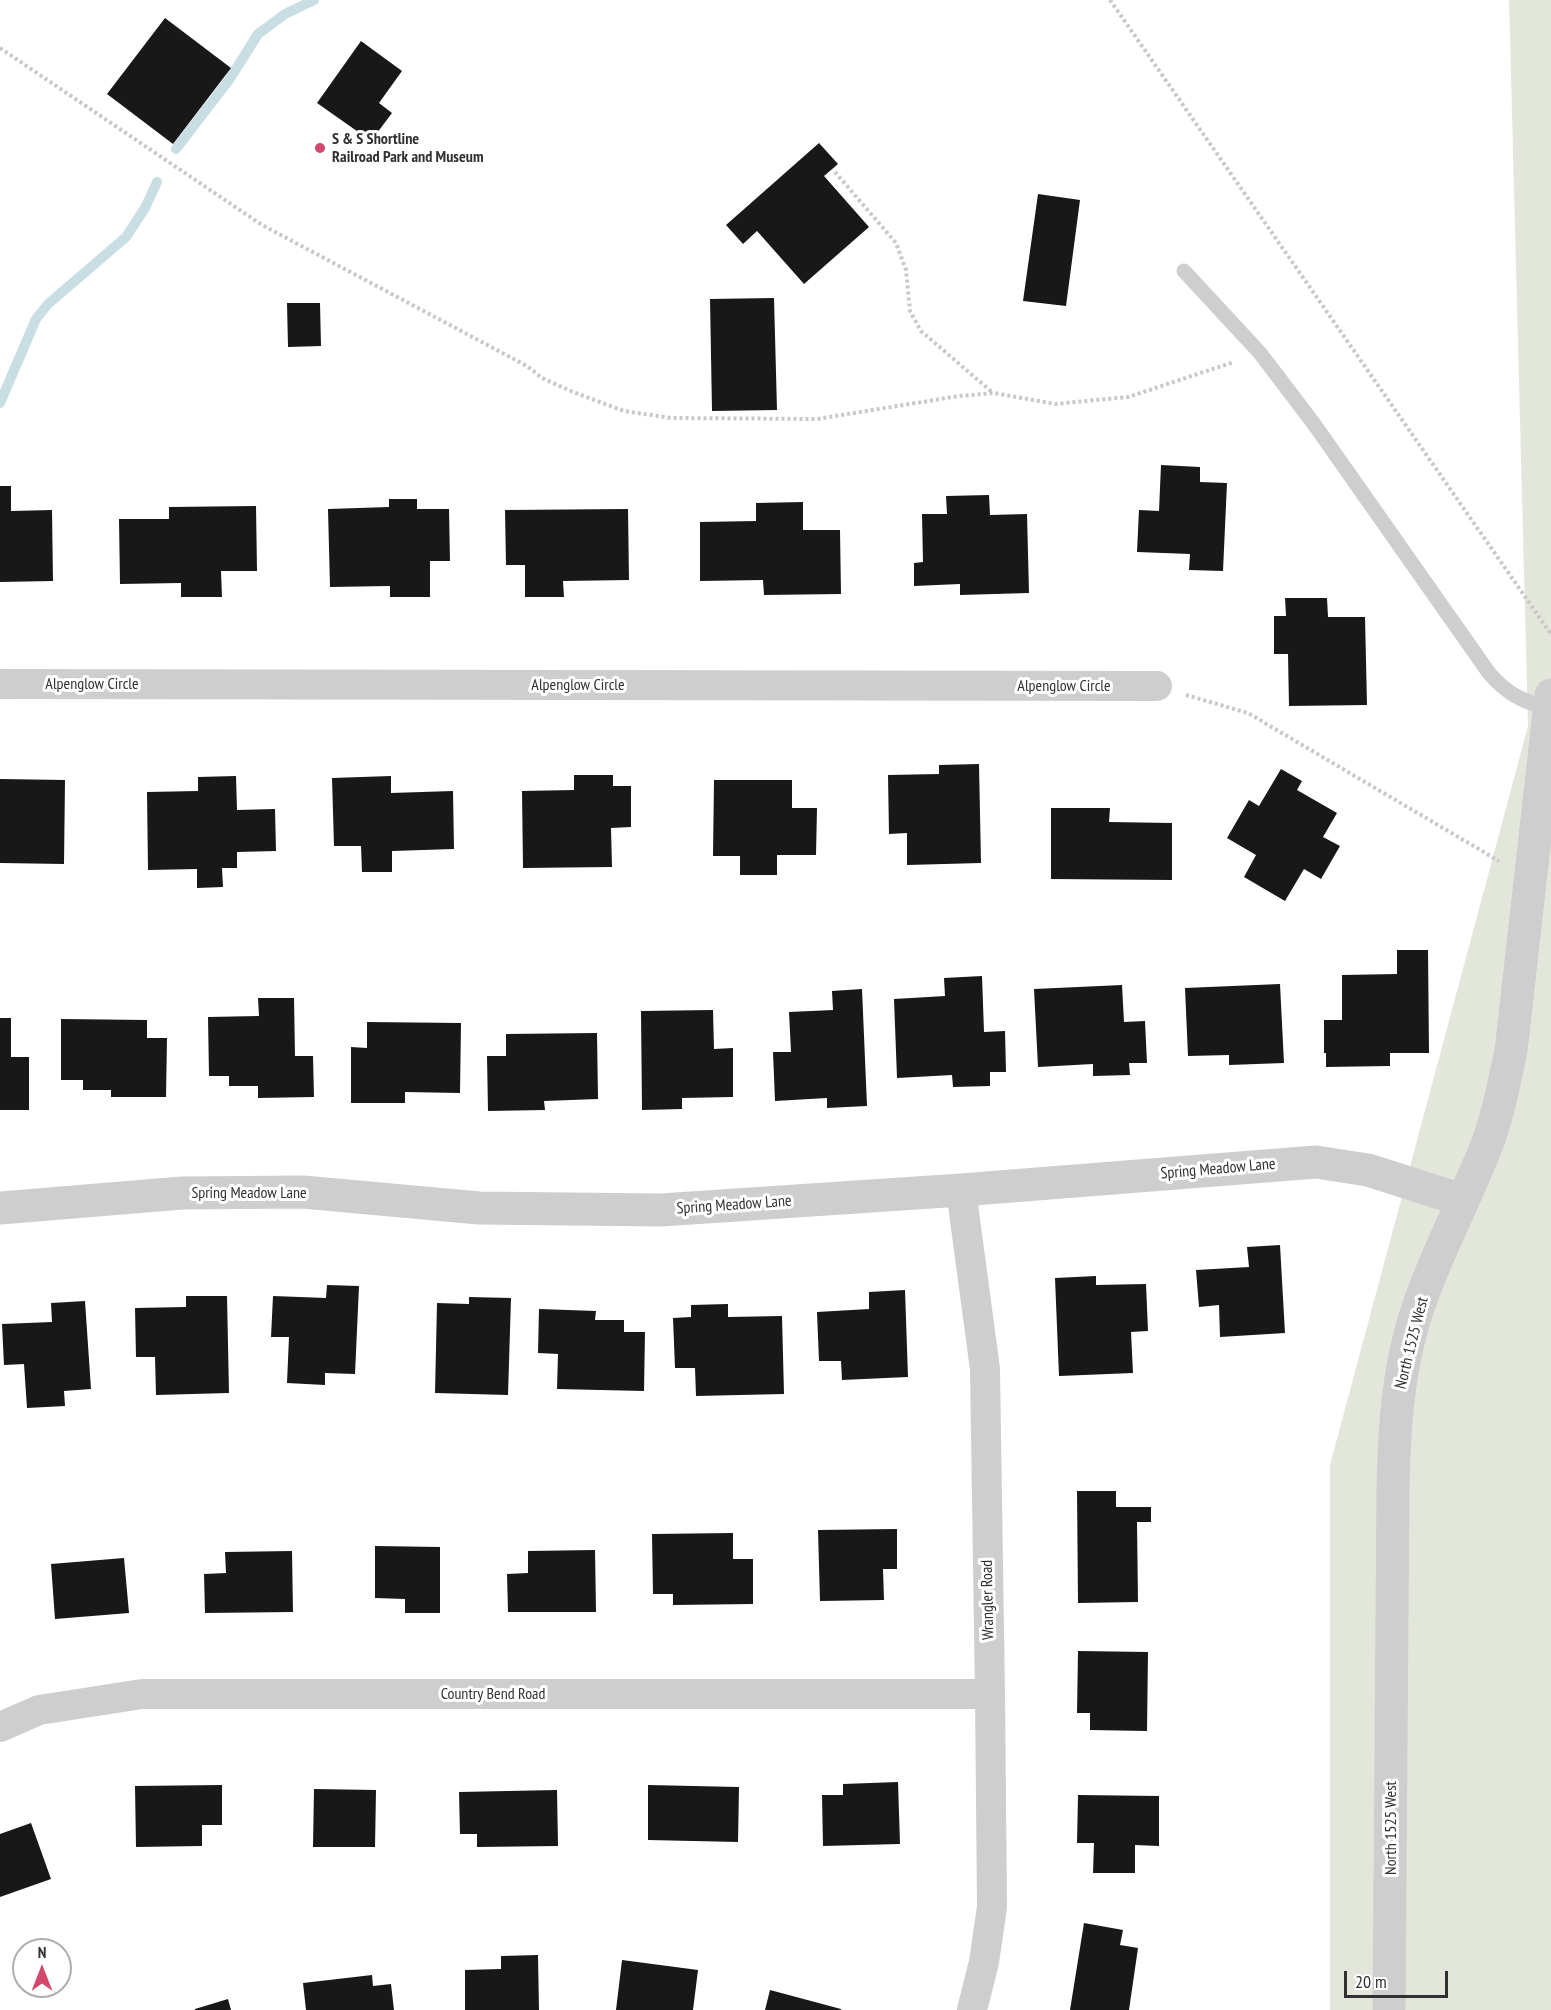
<!DOCTYPE html>
<style>
body{margin:0}
#map{position:relative;width:1551px;height:2010px;overflow:hidden;background:#fff;font-family:"PT Sans Narrow",sans-serif}
canvas{display:block}
.north{position:absolute;left:12px;top:1938px;width:60px;height:60px;box-sizing:border-box;background:#fff;border:2px solid #adadad;border-radius:50%;rotate:0deg;font-size:16px;font-weight:700;line-height:24px;text-align:center;color:#313131}
.north::after{content:'';display:block;margin:auto;width:21px;height:27px;background:#d2496d;clip-path:polygon(50% 0,100% 100%,50% 72%,0 100%)}
.scale{position:absolute;left:1344px;top:1971px;width:104px;height:27px;box-sizing:border-box;border:3px solid #313131;border-top:0;padding-left:8px;font-size:18px;line-height:21px;white-space:nowrap;color:#313131;-webkit-text-stroke:4px #fff;paint-order:stroke}
</style>
<div id="map">
<canvas width="1551" height="2010"></canvas>
<div class="north">N</div>
<div class="scale">20 m</div>
</div>
<script>
const c = document.querySelector('canvas').getContext('2d');
c.lineJoin = 'round';
function paint(path, color) {
  c.fillStyle = color;
  c.fill(path, 'evenodd');
}
function stroke(path, color, width, dash) {
  c.strokeStyle = color;
  c.lineWidth = width;
  c.lineCap = dash ? 'butt' : 'round';
  c.setLineDash(dash || []);
  c.stroke(path);
}
function write(font, color, halo, rows, align = 'center') {
  c.font = font + ' "PT Sans Narrow",sans-serif';
  c.lineWidth = 6;
  c.setLineDash([]);
  c.textBaseline = 'middle';
  c.strokeStyle = halo;
  c.fillStyle = color;
  for (const [text, x, y, turn = 0] of rows) {
    c.save();
    c.translate(x, y);
    c.rotate((+turn || 0) * Math.PI / 180);
    c.textAlign = isNaN(turn) ? turn : align;
    if (halo) c.strokeText(text, 0, 0);
    c.fillText(text, 0, 0);
    c.restore();
  }
}
const green = new Path2D(`
 M1509 0H1551V2010H1330V1465L1528 726Z`);
const stream = new Path2D(`
 M176 149 229 80 258 34 285 14 314 0
 M0 403 36 319 48 304 126 237 145 208 157 182`);
const building = new Path2D(`
 M165 18 231 68 173 144 107 94Z
 M361 41 402 71 379 103 392 113 371 141 317 103Z
 M819 143 838 164 824 176 869 227 804 284 757 231 743 244 726 225Z
 M1038 194 1080 200 1066 306 1023 301Z
 M774 298 777 410 712 411 710 299Z
 M287 303H320L321 346 288 347Z
 M1161 465 1200 467V482L1227 483 1223 571 1189 570 1190 554 1137 552 1139 510 1159 511Z
 M0 486H11V511L52 510 53 581 0 582Z
 M989 495 990 515 1027 514 1029 593 960 595V584L914 586V563L923 562 922 514H947L946 496Z
 M389 499H417V509H449L450 561H430V597H390V586L330 587 328 509 389 507Z
 M803 502V530H840L841 594 764 595 763 580 700 581V522L756 521V503Z
 M256 506 257 571H221L222 597H181V583L120 584 119 519H169V507Z
 M628 509 629 580 563 581 564 597H525V565H506L505 510Z
 M1285 598H1327L1328 617H1365L1367 705 1289 706 1288 654H1274V616H1286Z
 M979 764 981 863 907 865V833L889 834 888 775 939 774V765Z
 M1281 769 1302 781 1297 790 1337 813 1323 837 1340 846 1321 879 1304 869 1285 901 1244 877 1256 855 1227 838 1249 800 1259 806Z
 M574 775H613V786H631V827L611 828 612 867 523 868 522 791 574 790Z
 M236 776 237 810 275 809 276 851 237 852V868H222L223 887 197 888V869L148 870 147 792 198 791V777Z
 M391 776V793L453 791 454 849 392 851V872H362L361 846H334L332 778Z
 M0 779 65 780 64 864 0 863Z
 M714 780H792V808H817L816 855H777V875H740V856H713Z
 M1051 808H1110L1109 822 1172 823V880L1051 879Z
 M1397 950H1428L1429 1053H1390V1066L1326 1067V1053H1324V1020H1342V975L1397 974Z
 M982 976 984 1032 1005 1031 1006 1072H990V1086L953 1087 952 1075 897 1078 894 999 945 996 944 978Z
 M1280 984 1284 1063 1229 1065V1055L1188 1056 1185 988Z
 M1122 985 1124 1022 1145 1021 1147 1063H1129L1130 1075 1093 1076V1064L1038 1067 1034 989Z
 M862 989 867 1106 827 1108V1098L775 1101 773 1052H791L789 1012 833 1010 832 991Z
 M258 998H294L295 1056H313L314 1097 258 1098V1086H229V1076H209L208 1017 259 1016Z
 M713 1010 714 1049 733 1048V1097L682 1098V1109L642 1110 641 1011Z
 M0 1018H11V1057H29V1110H0Z
 M61 1019 147 1020V1038H167L166 1097H111V1090H83V1080H61Z
 M367 1022 461 1023 460 1093 405 1092V1103H351V1047L367 1048Z
 M597 1033 598 1099 544 1101 545 1110 488 1111 487 1056H506V1034Z
 M1280 1245 1285 1333 1220 1337 1219 1305 1199 1307 1196 1270 1249 1267 1247 1247Z
 M1096 1276V1285L1146 1284 1148 1331 1131 1332 1133 1373 1059 1376 1055 1278Z
 M327 1285 359 1286 355 1374 325 1373V1385L287 1383 289 1337H271L273 1296 326 1298Z
 M905 1290 908 1377 842 1380 841 1361H819L817 1312 869 1309V1292Z
 M186 1296H227L229 1393 156 1395 155 1357H136L135 1308 186 1307Z
 M469 1297 511 1298 508 1395 435 1393 437 1303 469 1304Z
 M85 1301 91 1389 64 1391 65 1406 27 1408 24 1364 4 1365 2 1324 52 1322 51 1303Z
 M728 1304V1317L782 1316 784 1394 696 1396 695 1368H675L673 1318 691 1317V1305Z
 M539 1309 596 1311 595 1320H624V1332H645L644 1391 557 1389 558 1354 538 1353Z
 M1077 1491H1116V1507H1151V1522H1137L1138 1602 1078 1603Z
 M897 1529V1569H883L884 1600 820 1601 818 1530Z
 M733 1533V1559H753V1604L673 1605V1594H653L652 1534Z
 M375 1546 440 1547V1613H405V1599L375 1598Z
 M595 1550 596 1612H508L507 1574 528 1573V1551Z
 M292 1551 293 1612 205 1613 204 1574 226 1573 225 1552Z
 M124 1558 129 1613 55 1619 51 1564Z
 M1078 1651 1148 1652 1147 1731 1090 1730V1713H1077Z
 M898 1782 900 1844 823 1846 822 1795H843V1784Z
 M222 1785V1825H202V1846L136 1847 135 1786Z
 M648 1785 739 1787 738 1842 648 1840Z
 M314 1789 376 1790 375 1847H313Z
 M557 1790 558 1846 477 1847V1834H460L459 1792Z
 M1078 1795 1159 1796V1846L1135 1845V1873H1093L1094 1843H1077Z
 M31 1823 51 1879 0 1897V1834Z
 M1084 1923 1123 1930 1120 1945 1138 1948 1129 2010H1070Z
 M538 1955 539 2010H465V1970L501 1969V1956Z
 M622 1960 698 1970 693 2010H616Z
 M372 1975 373 1986 391 1984 394 2010H306L303 1983Z
 M770 1990 841 2009V2010H765Z
 M228 1999 231 2010H195V2009Z`);
const path = new Path2D(`
 M1110 0 1551 634
 M0 48 262 225 527 366 542 378 573 392 624 411 671 418 817 419 959 396 994 393 1055 404 1128 397 1234 362
 M835 172 896 243 906 270 910 311 921 331 993 393
 M1186 695 1248 713 1499 861`);
const service = new Path2D(`
 M1184 271 1260 353 1314 424 1489 673C1506 693 1524 703 1550 708`);
const minor = new Path2D(`
 M0 684 1157 686
 M961 1190 985 1369 990 1694 992 1907 984 1962 972 2010
 M0 1727 39 1710 142 1694H990`);
const tertiary = new Path2D(`
 M0 1208 182 1193 303 1192 479 1208 661 1210 961 1190 1316 1162 1368 1170 1462 1200
 M1389 2010 1393 1487C1394 1431 1398 1373 1414 1320 1433 1260 1463 1205 1486 1147 1498 1116 1504 1083 1511 1051L1551 695`);
const markers = [
 [320,148,6,"#d2496d"]
];
const poiNames = [
 ["S & S Shortline",332,139],
 ["Railroad Park and Museum",332,157]
];
const streetNames = [
 ["Alpenglow Circle",92,684],
 ["Alpenglow Circle",578,685],
 ["Alpenglow Circle",1064,686],
 ["Spring Meadow Lane",1218,1169,-5],
 ["Spring Meadow Lane",249,1193],
 ["Spring Meadow Lane",734,1205,-4],
 ["North 1525 West",1412,1343,-76],
 ["Wrangler Road",988,1600,-91],
 ["Country Bend Road",493,1694],
 ["North 1525 West",1391,1828,-90]
];
paint(green, '#e3e7db');
stroke(stream, '#c8dee3', 10);
paint(building, '#181818');
stroke(path, '#c8c8c8', 4, [3, 3]);
stroke(service, '#cecece', 15);
stroke(minor, '#cecece', 30);
stroke(tertiary, '#cecece', 33);
for (const [x, y, r, color] of markers) {
  const dot = new Path2D();
  dot.arc(x, y, r, 0, 2 * Math.PI);
  c.fillStyle = color;
  c.fill(dot);
  stroke(dot, '#fff', 2);
}
write('bold 16px', '#313131', '#fff', poiNames, 'left');
write('16px', '#313131', '#fff', streetNames);
</script>
